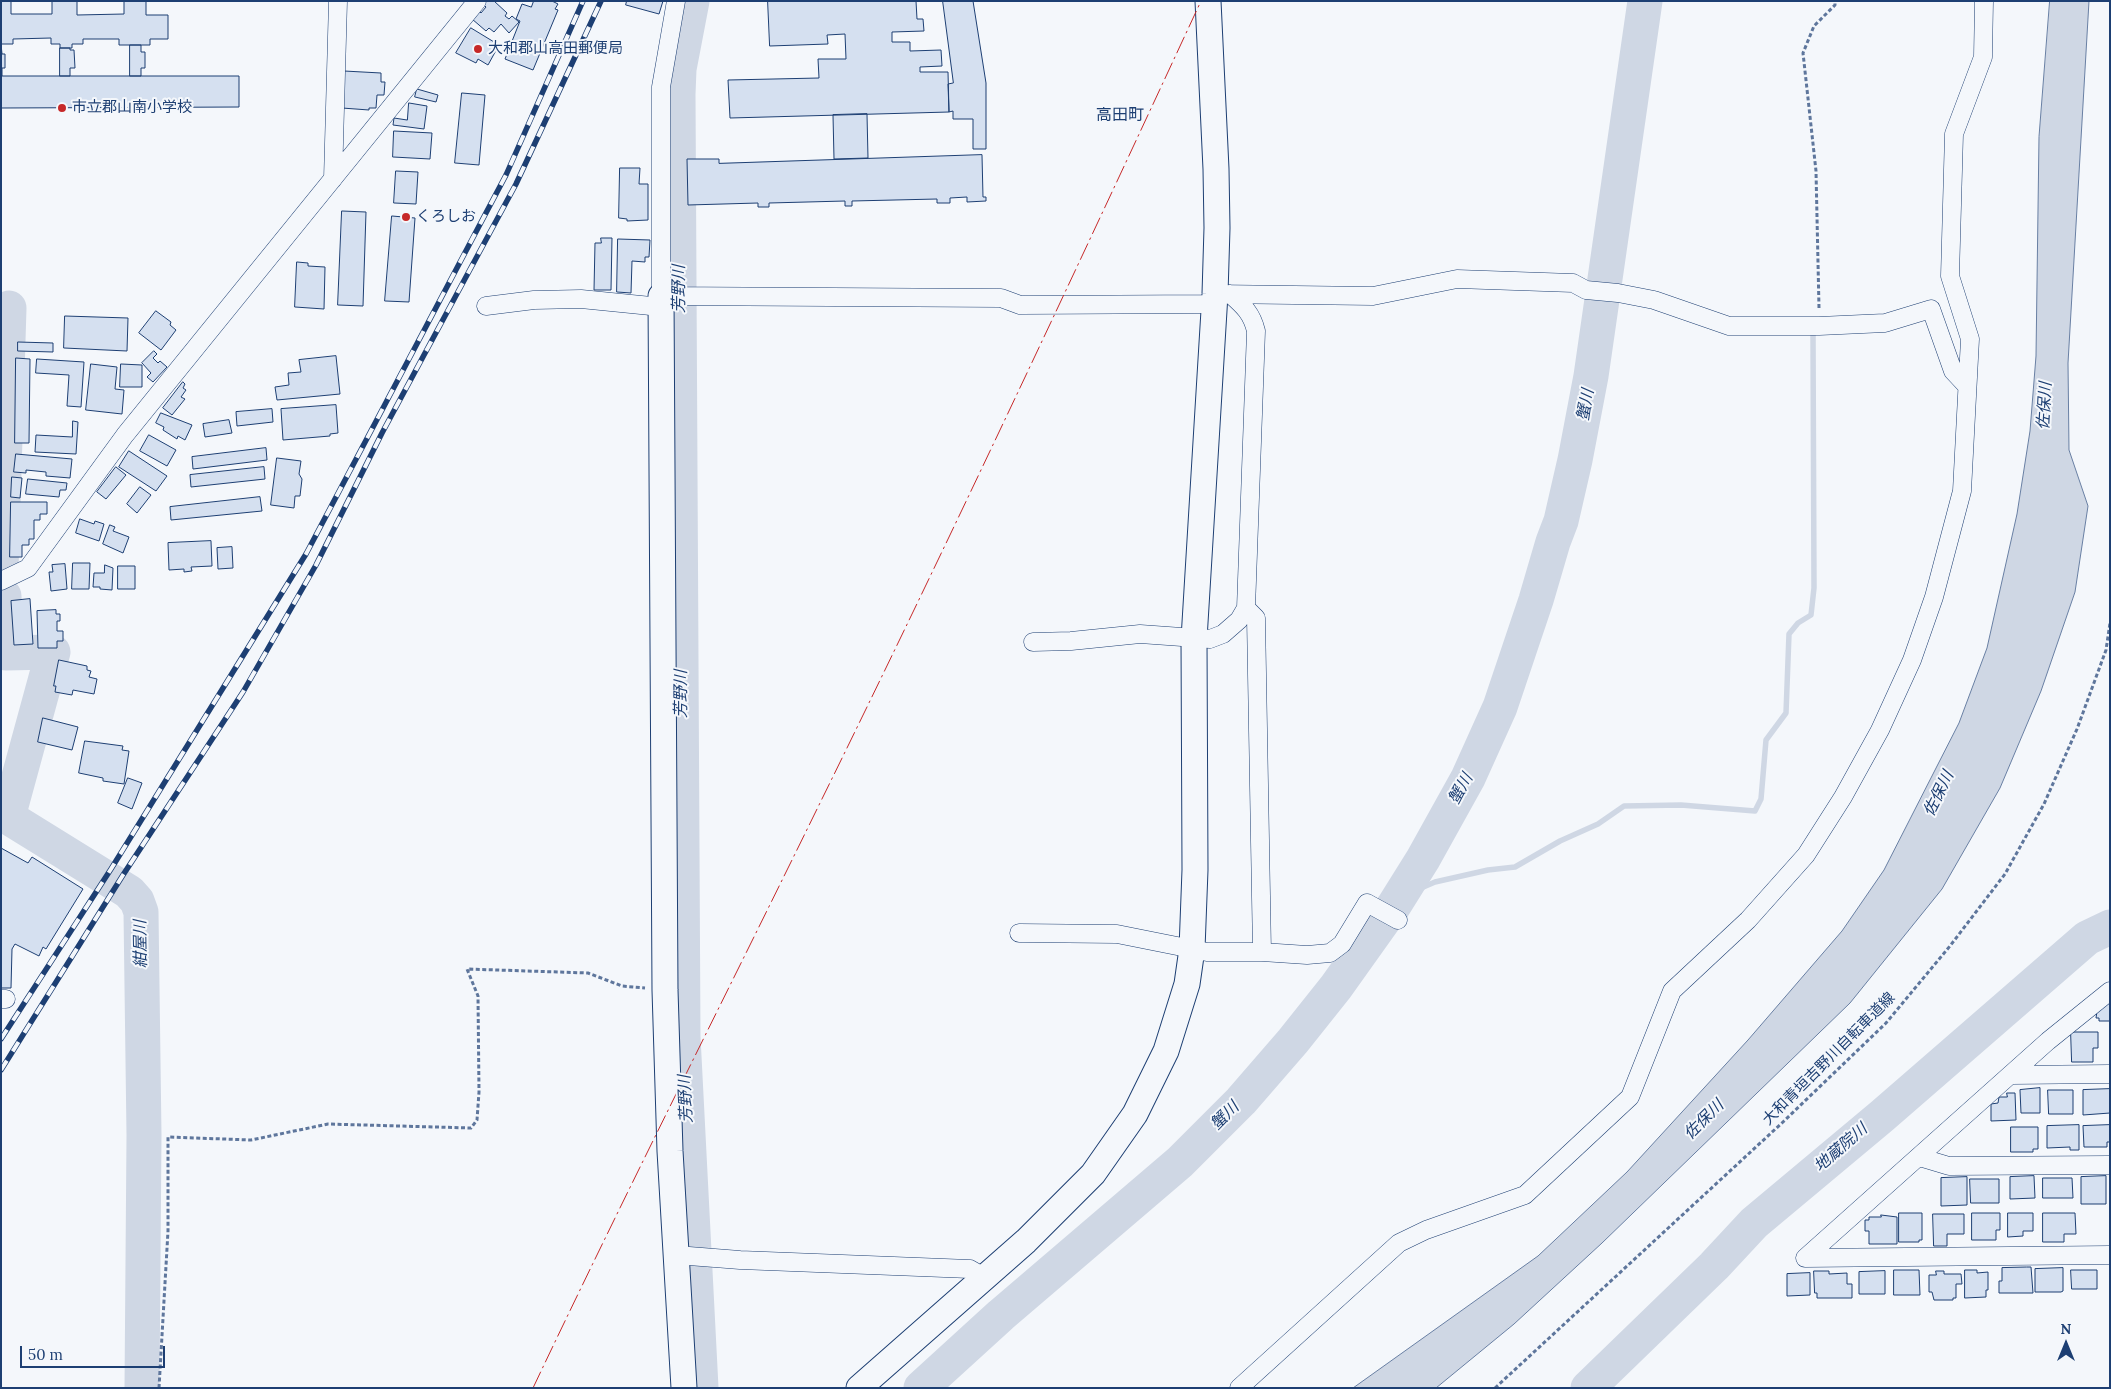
<!DOCTYPE html>
<meta charset="utf-8">
<style>
body{margin:0}
#map{position:relative;width:2111px;height:1389px;overflow:hidden;background:#f4f7fb;font-family:Lora,serif}
canvas{display:block}
.frame{position:absolute;inset:0;border:2px solid #1d3f73;pointer-events:none}
.north{position:absolute;left:2041px;top:1319px;width:50px;height:50px;-webkit-text-stroke:4px #f4f7fb;paint-order:stroke;rotate:0deg;font-size:14px;font-weight:700;line-height:20px;text-align:center;color:#1d3f73}
.north::after{content:'';display:block;margin:auto;width:18px;height:22px;background:#1d3f73;clip-path:polygon(50% 0,100% 100%,50% 72%,0 100%)}
.scale{position:absolute;left:20px;top:1346px;width:145px;height:22px;box-sizing:border-box;border:2px solid #1d3f73;border-top:0;padding-left:6px;font-size:15px;line-height:18px;white-space:nowrap;color:#1d3f73;-webkit-text-stroke:4px #f4f7fb;paint-order:stroke}
</style>
<div id="map">
<canvas width="2111" height="1389"></canvas>
<div class="frame"></div>
<div class="north">N</div>
<div class="scale">50 m</div>
</div>
<script>
const c = document.querySelector('canvas').getContext('2d');
c.lineJoin = 'round';
function paint(path, color) {
  c.fillStyle = color;
  c.fill(path, 'evenodd');
}
function stroke(path, color, width, dash) {
  c.strokeStyle = color;
  c.lineWidth = width;
  c.lineCap = dash ? 'butt' : 'round';
  c.setLineDash(dash || []);
  c.stroke(path);
}
function write(font, color, halo, rows, align = 'center') {
  c.font = font + ' Lora,"Noto Sans JP",serif';
  c.lineWidth = 4;
  c.setLineDash([]);
  c.textBaseline = 'middle';
  c.strokeStyle = halo;
  c.fillStyle = color;
  for (const [text, x, y, turn = 0] of rows) {
    c.save();
    c.translate(x, y);
    c.rotate((+turn || 0) * Math.PI / 180);
    c.textAlign = isNaN(turn) ? turn : align;
    if (halo) c.strokeText(text, 0, 0);
    c.fillText(text, 0, 0);
    c.restore();
  }
}
const water = new Path2D(`
 M2050 1H2089L2068 363 2069 450 2088 506 2075 592 2041 691 2000 788 1942 889 1850 1003 1602 1243 1514 1324 1436 1388H1353L1538 1256 1627 1172 1748 1040 1842 931 1884 870 1959 723 1987 648 2017 514 2030 431 2036 356 2039 137Z`);
const stream = new Path2D(`
 M1 813 8 817
 M1398 898 1435 882 1488 870 1515 867 1560 841 1598 824 1624 806 1681 805 1755 811 1761 799 1766 740 1786 713 1789 634 1798 623 1811 615 1814 588 1813 333`);
const river = new Path2D(`
 M692 1 679 69 678 94 683 1037 701 1388
 M1 569 9 308
 M4 596 6 653 53 652 8 817 129 892 137 901 141 912 144 1135 142 1388
 M921 1388 1001 1315 1180 1162 1241 1101 1293 1041 1336 987 1393 907 1423 859 1468 778 1500 707 1536 600 1553 542 1561 521 1575 460 1591 376 1645 1
 M1588 1388 1714 1266 1754 1223 1882 1116 2087 938 2110 927`);
const building = new Path2D(`
 M1 1H11V14H52V1H77V15L124 14V1H146V15H168V39H150V45H119V39H83V44H72V48H60V44H51V38L13 39V44H1Z
 M487 1H494L507 13 505 16 509 19 512 16 519 22 509 33 501 24 494 32 489 28 486 31 472 19 479 11 481 13 486 7 484 5Z
 M534 1H552L558 4 555 9 558 10 533 70 505 59 520 21 516 19 522 4 531 7Z
 M627 1H663L659 14 626 5Z
 M768 1H916L917 19H923L924 31 892 32V42H910V51L941 50 942 66 920 67V72H948L949 112 730 118 728 80 819 78 818 59H846L845 34 827 35 828 44 770 46Z
 M943 1H973L986 83V149H973V119H953V111L949 112 948 84 953 83Z
 M471 28 499 45 488 65 478 59 476 63 456 53Z
 M1 44 2 54H5V68H2V76H1Z
 M130 45H141V52H145V68H141V76H130Z
 M60 48H70V50H74L75 68H70V76H60Z
 M344 71 381 73V82H385L384 95H377L376 108H369V110L342 108Z
 M1 76H239V107L1 108Z
 M417 89 438 95 436 102 415 97Z
 M462 93 485 95 479 165 455 163Z
 M409 103 427 106 424 129 393 125 394 118 407 120Z
 M867 114 868 158 834 159 833 115Z
 M394 131 432 133 430 159 393 157Z
 M982 155 983 197H986V201L967 202V197L950 198V203H937V199L852 201V206H845V201L769 203V207H758V203L688 205 687 159H719V163Z
 M620 168H640L639 184H648V220L627 221V219L619 218Z
 M396 171 418 172 416 204 394 203Z
 M342 211 366 212 363 306 338 305Z
 M392 216 415 218 409 302 385 301Z
 M601 238H612L611 290H594L595 243H601Z
 M618 239 650 240 649 257H645V262L632 261 631 293 617 292Z
 M297 262 308 263V266L325 267 324 309 295 307Z
 M156 311 171 322 170 325 176 330 161 350 139 333Z
 M65 316 128 318 127 351 64 348Z
 M18 342 53 343V352L18 351Z
 M154 351 157 354 153 358 158 363 160 361 167 367 153 382 147 377 151 373 142 363Z
 M336 356 340 394 277 400 275 387 289 385 288 373 301 372 299 360Z
 M16 358 30 359 29 443H15Z
 M37 359 84 362 81 407 67 406 69 375 36 373Z
 M91 364 117 367 115 389 124 390 122 414 86 410Z
 M121 364 142 365V387H120Z
 M183 382 185 384 183 388 186 390 181 397 185 399 172 415 163 408Z
 M336 405 338 433 330 434V436L283 440 281 409Z
 M272 409 273 422 237 426 236 412Z
 M161 413 192 425 185 440 178 436 177 439 163 430 164 427 156 423Z
 M229 420 232 433 205 437 203 424Z
 M73 421 78 422 76 454 35 452 36 435 72 437Z
 M149 435 176 450 167 466 140 451Z
 M266 448 267 460 193 469 192 457Z
 M129 451 167 476 156 491 119 467Z
 M16 454 72 459 70 478 46 476V472L26 470V473L14 472Z
 M277 458 301 461 299 474 302 479 300 496H295L294 508 271 505Z
 M116 467 126 475 106 499 97 492Z
 M264 467 265 479 191 487 190 475Z
 M12 477 22 478 20 498 11 497Z
 M28 479 67 483 66 490H60L59 497 26 494Z
 M140 487 151 495 137 513 127 504Z
 M260 497 262 511 171 520 170 507Z
 M11 502H47V514H40V520H34V539H29V545H22V557H10Z
 M80 519 94 524 95 521 104 524 99 541 76 533Z
 M110 525 115 527 113 531 129 537 123 553 103 544Z
 M211 541 212 566 191 567 192 571 184 572V569L169 570 168 543Z
 M232 547 233 568 218 569 217 548Z
 M73 563H90L89 589H72Z
 M65 564 67 589 51 591 49 572H53L52 565Z
 M105 565 113 568 112 590 100 589V587H93L94 573H104Z
 M118 566H135V589H118Z
 M30 599 33 644 14 645 11 601Z
 M56 610V614H60V621H57V631H63V641H57V648H38L37 611Z
 M59 660 87 666V670L91 671 89 677 97 679 94 694 73 690 72 695 55 692 56 686H54Z
 M43 718 78 727 72 750 38 742Z
 M85 741 123 746 122 750 129 751 124 784 103 781V778L79 773Z
 M128 778 142 783 132 809 118 803Z
 M1 848 28 863 32 857 83 889 46 949 43 947 39 956 15 944 12 949 11 988H1Z
 M2110 1001V1021H2099V1018H2096L2097 1011Z
 M2071 1032H2098V1048H2093V1062H2072Z
 M2040 1088V1113H2021L2020 1090Z
 M2110 1089V1113L2083 1115V1090Z
 M2048 1090H2073V1114H2049Z
 M2007 1093H2015L2016 1120 1991 1121V1104L1998 1103 1999 1097H2007Z
 M2079 1125V1150H2070V1147L2047 1148V1126Z
 M2110 1125V1142H2107V1147H2084L2083 1126Z
 M2011 1127H2038V1149H2033V1152H2011Z
 M2034 1176 2035 1198 2010 1199V1177Z
 M2106 1176V1204H2081V1177Z
 M1967 1177V1205L1941 1206V1178Z
 M2043 1178H2072L2073 1198H2043Z
 M1970 1179H1999V1203H1971Z
 M1899 1213H1922V1240H1919V1242H1899Z
 M1972 1213H2000V1230H1996V1240H1972Z
 M2008 1213H2033V1231H2023V1236L2008 1237Z
 M2043 1213H2075L2076 1234H2064V1242H2043Z
 M1933 1214H1964V1234H1947V1246H1934Z
 M1881 1215 1897 1217V1244H1869V1231H1865V1220H1869V1217H1881Z
 M2027 1267H2031L2033 1293H1999V1281H2002V1268Z
 M2063 1268V1291L2061 1292H2035V1269Z
 M1894 1270H1919L1920 1295H1894Z
 M1965 1270H1977V1273L1988 1272V1290H1986V1297L1965 1298Z
 M2071 1270H2097V1289H2072Z
 M1814 1271H1829V1274L1847 1273V1284H1852V1298H1817V1293H1815Z
 M1885 1271V1294H1859V1272Z
 M1936 1271H1944V1274H1961L1962 1284H1956V1298H1953V1300H1934L1932 1292H1929V1275H1936Z
 M1810 1273V1295L1787 1296V1274Z`);
const path = new Path2D(`
 M1819 308 1816 171 1803 53 1814 26 1835 5V1
 M159 1388 168 1231V1137L251 1140 328 1124 471 1128 477 1120 479 1092 478 996 467 969 588 973 622 986 645 988
 M1495 1388 1783 1122 1886 1023 1950 946 2005 874 2044 804 2077 729 2106 650 2110 623`);
const street = new Path2D(`
 M676 1 661 87V296L1001 298 1020 305 1214 304
 M333 179 338 1
 M1215 294 1373 296 1457 279 1573 283 1586 290 1618 293 1654 300 1729 326H1819L1885 323 1931 309 1953 371 1967 386
 M486 306 534 300 581 299 661 307
 M1 581 28 568 125 435 477 1
 M1246 608 1256 618 1262 952
 M1033 642 1071 641 1140 634 1210 639 1223 634 1239 620 1246 608 1256 331C1252 314 1244 306 1230 294
 M1019 933 1117 934 1207 952H1262L1307 955 1330 953 1342 944 1367 903 1398 920
 M2110 991 2048 1041 1805 1258 2110 1255
 M1 999H6
 M2011 1075 2110 1074
 M1919 1157 1949 1166 2110 1165
 M676 1255 740 1260 970 1269 984 1277
 M1239 1388 1399 1243 1426 1230 1525 1195 1630 1097 1672 991 1748 920 1806 855 1843 797 1880 730 1912 660 1934 597 1962 491 1970 339 1950 276 1954 134 1983 57 1984 1`);
const secondary = new Path2D(`
 M661 296 665 990 670 1151 684 1388
 M859 1388 1026 1241 1093 1174 1135 1114 1166 1051 1187 984 1192 949 1195 870 1194 639 1215 294 1217 228 1216 169 1208 1`);
const rail = new Path2D(`
 M1 1039 111 869 306 554 506 175 583 1
 M1 1070 123 875 243 692 316 565 382 433 516 184 601 1`);
const power = new Path2D(`
 M533 1388C626 1192 724 999 819 805 950 539 1076 270 1201 1`);
const markers = [
 [478,49,5,"#c62828"],
 [62,108,5,"#c62828"],
 [406,217,5,"#c62828"]
];
const poiNames = [
 ["大和郡山高田郵便局",488,49],
 ["市立郡山南小学校",72,108],
 ["くろしお",416,217]
];
const streetNames = [
 ["大和青垣吉野川自転車道線",1829,1059,-45]
];
const neighbourhoodNames = [
 ["高田町",1120,115]
];
const waterNames = [
 ["芳野川",679,289,-90],
 ["蟹川",1586,405,-80],
 ["佐保川",2045,406,-87],
 ["芳野川",681,694,-90],
 ["蟹川",1461,789,-61],
 ["佐保川",1939,794,-64],
 ["紺屋川",141,944,-91],
 ["芳野川",686,1099,-93],
 ["蟹川",1225,1116,-45],
 ["佐保川",1704,1120,-45],
 ["地蔵院川",1841,1148,-41]
];
paint(water, '#cfd7e4');
stroke(water, '#687fa3', 1);
stroke(stream, '#cfd7e4', 5.5);
stroke(river, '#cfd7e4', 35);
paint(building, '#d5e0f0');
stroke(building, '#1d3f73', 1);
stroke(street, '#1d3f73', 19);
stroke(secondary, '#1d3f73', 27);
stroke(path, '#5e769c', 3, [4, 2.5]);
stroke(street, '#f4f7fb', 18);
stroke(secondary, '#f4f7fb', 25);
stroke(rail, '#1d3f73', 5.5);
stroke(rail, '#f4f7fb', 4, [11]);
stroke(power, '#c62828', 1, [18, 4, 2.5, 4]);
for (const [x, y, r, color] of markers) {
  const dot = new Path2D();
  dot.arc(x, y, r, 0, 2 * Math.PI);
  c.fillStyle = color;
  c.fill(dot);
  stroke(dot, '#f4f7fb', 2);
}
write('15px', '#1d3f73', '#f4f7fb', poiNames, 'left');
write('15px', '#1d3f73', '#f4f7fb', streetNames);
write('16px', '#1d3f73', '#f4f7fb', neighbourhoodNames);
write('italic 16px', '#1d3f73', '#f4f7fb', waterNames);
</script>
